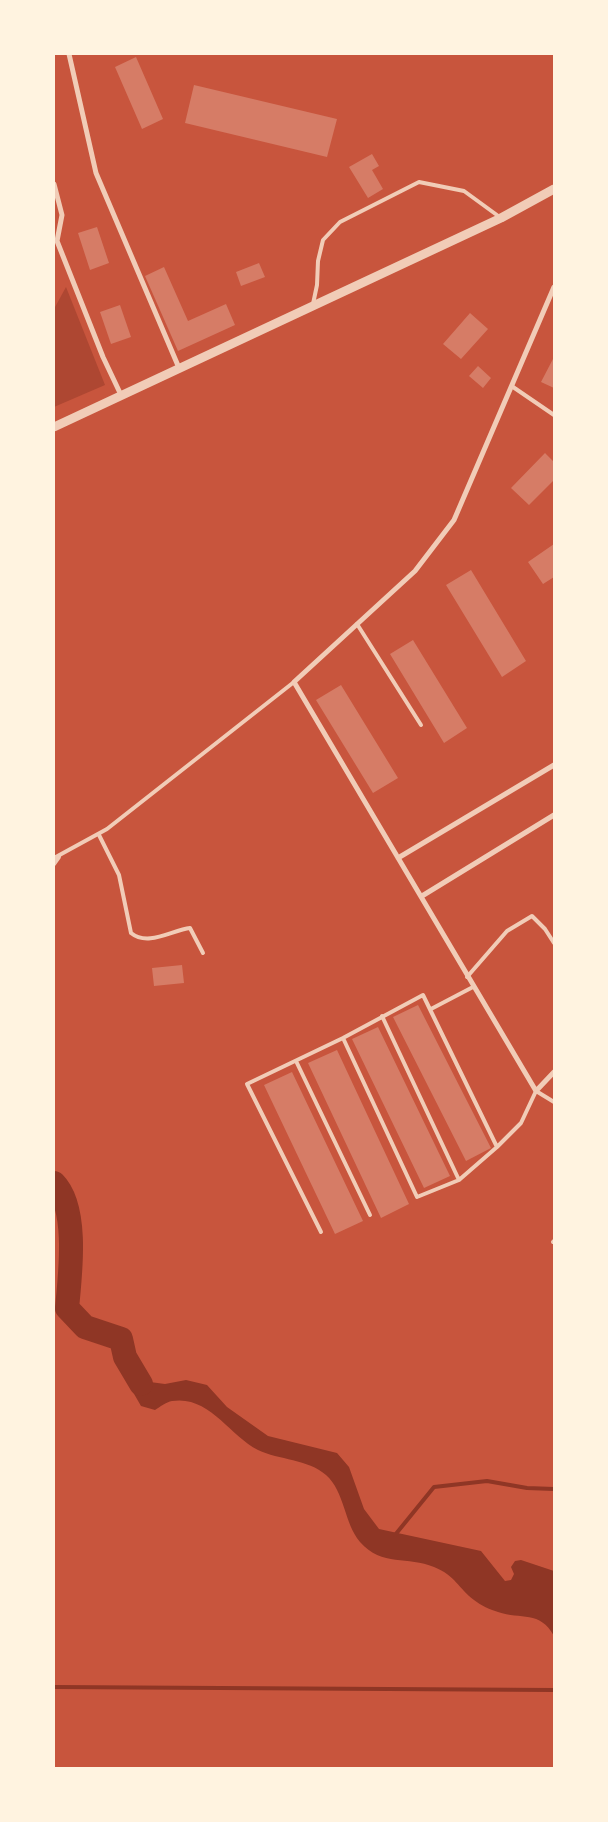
<!DOCTYPE html>
<style>
body{margin:0}
#map{position:relative;width:608px;height:1822px;overflow:hidden;background:#c8553d;font-family:Roboto,sans-serif}
canvas{display:block}
.frame{position:absolute;inset:0;border:55px solid #fff3e0;pointer-events:none}
</style>
<div id="map">
<canvas width="608" height="1822"></canvas>
<div class="frame"></div>
</div>
<script>
const c = document.querySelector('canvas').getContext('2d');
c.lineJoin = 'round';
function paint(path, color) {
  c.fillStyle = color;
  c.fill(path, 'evenodd');
}
function stroke(path, color, width, dash) {
  c.strokeStyle = color;
  c.lineWidth = width;
  c.lineCap = dash ? 'butt' : 'round';
  c.setLineDash(dash || []);
  c.stroke(path);
}
const green = new Path2D(`
 M66 287 105 385 54 407V309Z`);
const water = new Path2D(`
 M125 1357 150 1382 165 1384 186 1380 207 1385 227 1407 268 1436 337 1453 349 1467 364 1509 379 1529 481 1551 505 1581 511 1580 514 1574 511 1567 515 1561 521 1560 554 1571V1636C540 1610 521 1620 498 1612 491 1610 480 1605 474 1600 458 1588 456 1576 434 1567 408 1556 382 1567 360 1542 344 1523 345 1492 326 1475 308 1459 279 1460 258 1450 229 1435 209 1395 172 1401 166 1402 160 1407 155 1410L141 1406 126 1380Z`);
const stream = new Path2D(`
 M395 1535 434 1487 487 1481 527 1488 554 1489
 M54 1687 554 1690`);
const river = new Path2D(`
 M54 1183C79 1208 70 1276 67 1308L85 1327 121 1339 125 1357 141 1384`);
const building = new Path2D(`
 M136 57 163 119 142 129 115 67Z
 M194 85 337 119 327 157 185 123Z
 M372 154 379 166 372 170 383 189 368 198 349 167Z
 M97 227 109 263 90 270 78 233Z
 M259 263 265 277 241 286 236 272Z
 M164 267 188 321 226 304 235 325 178 351 145 276Z
 M120 305 131 337 111 344 100 312Z
 M470 313 488 329 461 359 443 344Z
 M554 357V388L541 382Z
 M478 366 491 378 483 388 469 376Z
 M545 453 554 462V480L529 505 511 488Z
 M554 544V577L543 584 528 562Z
 M471 570 526 661 502 677 446 585Z
 M413 640 467 728 444 743 390 654Z
 M341 685 398 778 373 793 316 700Z
 M182 965 184 983 154 986 152 968Z
 M418 1005 491 1148 466 1161 393 1017Z
 M378 1027 450 1176 424 1188 352 1039Z
 M337 1050 409 1204 381 1218 308 1063Z
 M292 1072 363 1221 335 1234 264 1085Z`);
const service = new Path2D(`
 M313 304 317 285 318 261 323 240 340 222 419 182 464 191 501 218
 M513 387 554 415
 M357 624 421 725
 M99 835 119 875 131 933C148 947 172 930 190 928L203 953
 M54 858 107 829 294 682
 M54 864 59 857
 M467 977 507 931 532 916 545 929 554 943
 M431 1009 473 987
 M382 1016 459 1180
 M343 1038 417 1197 459 1180 497 1147 521 1123 536 1091 554 1102
 M296 1061 370 1215
 M321 1232 247 1084 343 1038 423 995 497 1147
 M553 1242 554 1241`);
const minor = new Path2D(`
 M69 54 96 173 179 368
 M54 184 62 215 57 241 103 357 121 395
 M554 287 454 520 415 571 294 682 536 1091 554 1072
 M398 858 554 765
 M422 896 554 815`);
const tertiary = new Path2D(`
 M54 427 501 218 554 189`);
paint(green, '#ae4732');
paint(water, '#8f3625');
stroke(stream, '#8f3625', 4);
stroke(river, '#8f3625', 24);
paint(building, '#d67c66');
stroke(service, '#f1ccb7', 4);
stroke(minor, '#f1ccb7', 5);
stroke(tertiary, '#f1ccb7', 9);
</script>
